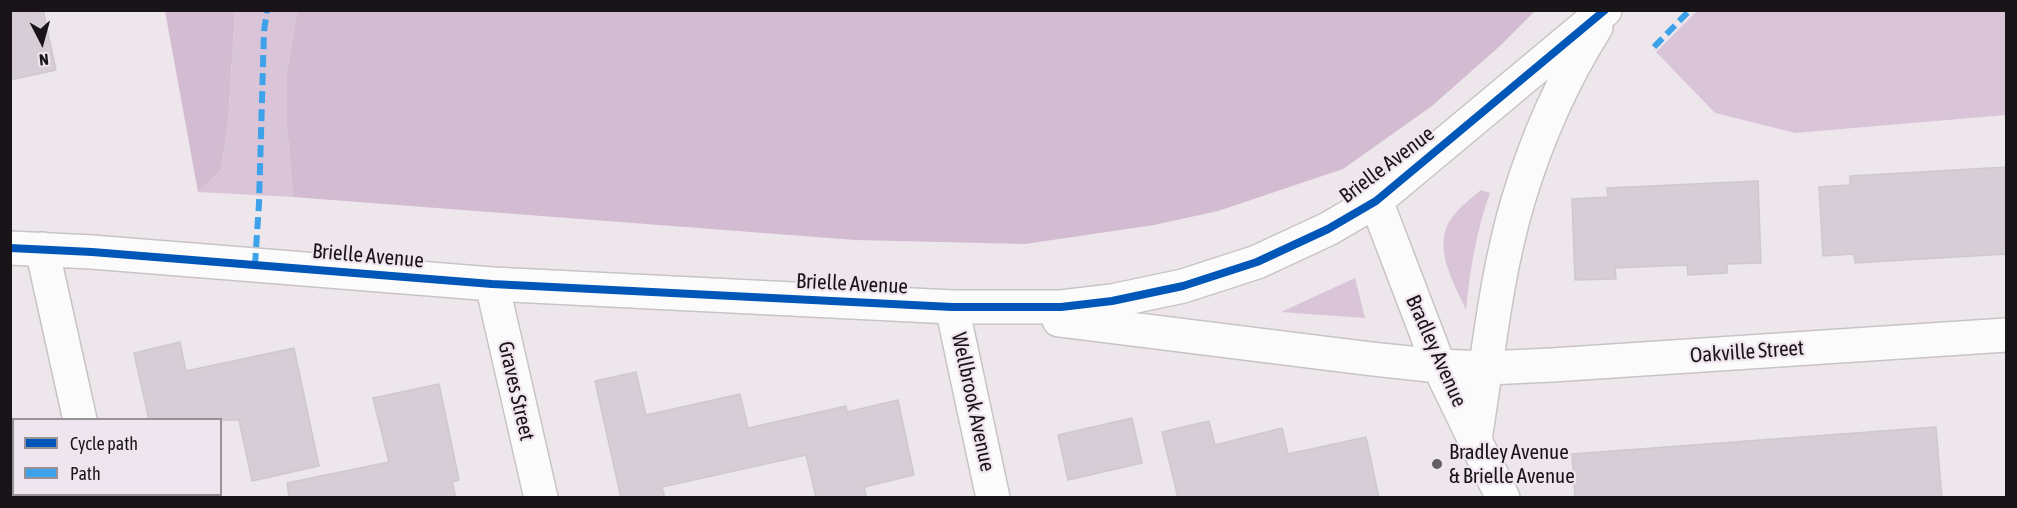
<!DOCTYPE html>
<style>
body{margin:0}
#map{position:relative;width:2017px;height:508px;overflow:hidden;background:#ede7ec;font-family:"Asap Condensed",sans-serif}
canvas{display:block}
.frame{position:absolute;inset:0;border:12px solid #181417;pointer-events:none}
.legend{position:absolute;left:12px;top:418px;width:210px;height:78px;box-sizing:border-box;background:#efe5ee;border:2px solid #999198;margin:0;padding:8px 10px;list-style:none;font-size:18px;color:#181417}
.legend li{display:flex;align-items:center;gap:12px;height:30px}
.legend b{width:30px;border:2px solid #999198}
.north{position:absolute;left:12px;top:12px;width:60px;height:60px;-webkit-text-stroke:4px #efe5ee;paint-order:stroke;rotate:174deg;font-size:16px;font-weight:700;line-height:24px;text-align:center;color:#181417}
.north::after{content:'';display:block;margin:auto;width:21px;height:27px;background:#181417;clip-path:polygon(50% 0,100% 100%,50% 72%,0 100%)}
</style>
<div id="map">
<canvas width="2017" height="508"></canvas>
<div class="frame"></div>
<ul class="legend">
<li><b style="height:8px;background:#0057b8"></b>Cycle path</li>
<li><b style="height:8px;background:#3da2ea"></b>Path</li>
</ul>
<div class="north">N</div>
</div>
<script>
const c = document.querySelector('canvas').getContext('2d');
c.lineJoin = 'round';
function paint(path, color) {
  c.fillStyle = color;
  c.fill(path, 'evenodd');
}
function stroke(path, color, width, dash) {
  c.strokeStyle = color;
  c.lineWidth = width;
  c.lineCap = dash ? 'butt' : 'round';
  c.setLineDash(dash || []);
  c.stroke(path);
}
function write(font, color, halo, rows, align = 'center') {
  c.font = font + ' "Asap Condensed",sans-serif';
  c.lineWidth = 4.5;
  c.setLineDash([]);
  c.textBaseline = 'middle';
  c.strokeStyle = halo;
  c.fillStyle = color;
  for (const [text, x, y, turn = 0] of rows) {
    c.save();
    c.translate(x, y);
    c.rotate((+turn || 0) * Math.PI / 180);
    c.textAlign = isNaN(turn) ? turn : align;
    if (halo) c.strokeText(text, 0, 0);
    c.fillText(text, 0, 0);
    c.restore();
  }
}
const green = new Path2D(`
 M1698 10 2006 11V115L1795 133 1715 113 1656 52Z
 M235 11H297L287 71V127L293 197 198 192 221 170 228 123Z
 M1481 190 1490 193C1476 232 1470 270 1466 310 1454 282 1430 245 1453 216 1461 206 1471 198 1481 190Z
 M1355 278 1365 318 1281 312Z`);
const forest = new Path2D(`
 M165 11H235L228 123 221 170 198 192Z
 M297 11V10L1535 11 1501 45 1432 106 1343 169 1218 211 1154 225 1025 244 855 240 293 197 287 127V71Z`);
const building = new Path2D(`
 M10 10H43L56 70 10 80Z
 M2007 167V254L1855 263 1854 254 1823 256 1819 187 1850 185V176Z
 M1758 181 1761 263 1727 264V273L1688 275 1687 265 1615 268 1616 279 1575 280 1572 199 1608 197 1607 188Z
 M180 342 186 371 294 348 319 466 252 481 239 420H149L134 353Z
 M636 372 646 415 740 394 748 428 846 406 847 412 898 400 914 475 864 487 867 498H816L806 455 662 487 665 498H621L595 381Z
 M439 384 459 480 452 482 456 498H289L287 483 389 462 373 398Z
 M1132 418 1142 463 1068 480 1058 435Z
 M1209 421 1215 445 1282 428 1288 454 1366 437 1379 498H1178L1162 432Z
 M1936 427 1942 498H1575L1572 454Z`);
const street = new Path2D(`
 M42 249 80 420
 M492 284 541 498
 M952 307 993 498
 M1487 368 1552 365 2006 335
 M97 494V498`);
const secondary = new Path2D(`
 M1376 201 1439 366 1503 498
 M10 248 92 252 492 284 952 307H1061L1112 301 1183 286 1257 262 1328 229 1376 201 1605 10
 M1059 320 1372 359 1439 366 1487 368
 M1475 439C1488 360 1495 278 1518 201 1536 141 1562 81 1596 27`);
const quiet = new Path2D(`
 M1654 47 1690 10
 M255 265 259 203 264 31 267 10`);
const cycleway = new Path2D(`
 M10 248 92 252 492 284 952 307H1061L1112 301 1183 286 1257 262 1328 229 1376 201 1605 10`);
const markers = [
 [1437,464,6,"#635e62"]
];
const streetNames = [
 ["Brielle Avenue",1387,165,-37],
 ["Brielle Avenue",368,256,5],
 ["Brielle Avenue",852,284,3],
 ["Bradley Avenue",1436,351,66],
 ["Oakville Street",1747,352,-4],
 ["Graves Street",516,391,77],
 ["Wellbrook Avenue",973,402,78]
];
const poiNames = [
 ["Bradley Avenue",1449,452],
 ["& Brielle Avenue",1449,476]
];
paint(green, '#dac5d8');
paint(forest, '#d3bcd1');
paint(building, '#d7cdd6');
stroke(building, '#cec9cd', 1.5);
stroke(street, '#c8c3c7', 36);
stroke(secondary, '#c8c3c7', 36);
stroke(street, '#fcfbfc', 33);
stroke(secondary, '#fcfbfc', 33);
stroke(quiet, '#3da2ea', 6, [12, 6]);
stroke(cycleway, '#0057b8', 8);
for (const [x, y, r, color] of markers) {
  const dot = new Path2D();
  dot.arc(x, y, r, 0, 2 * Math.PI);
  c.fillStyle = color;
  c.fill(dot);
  stroke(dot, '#efe5ee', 2);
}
write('21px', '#181417', '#efe5ee', streetNames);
write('21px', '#181417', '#efe5ee', poiNames, 'left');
</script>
